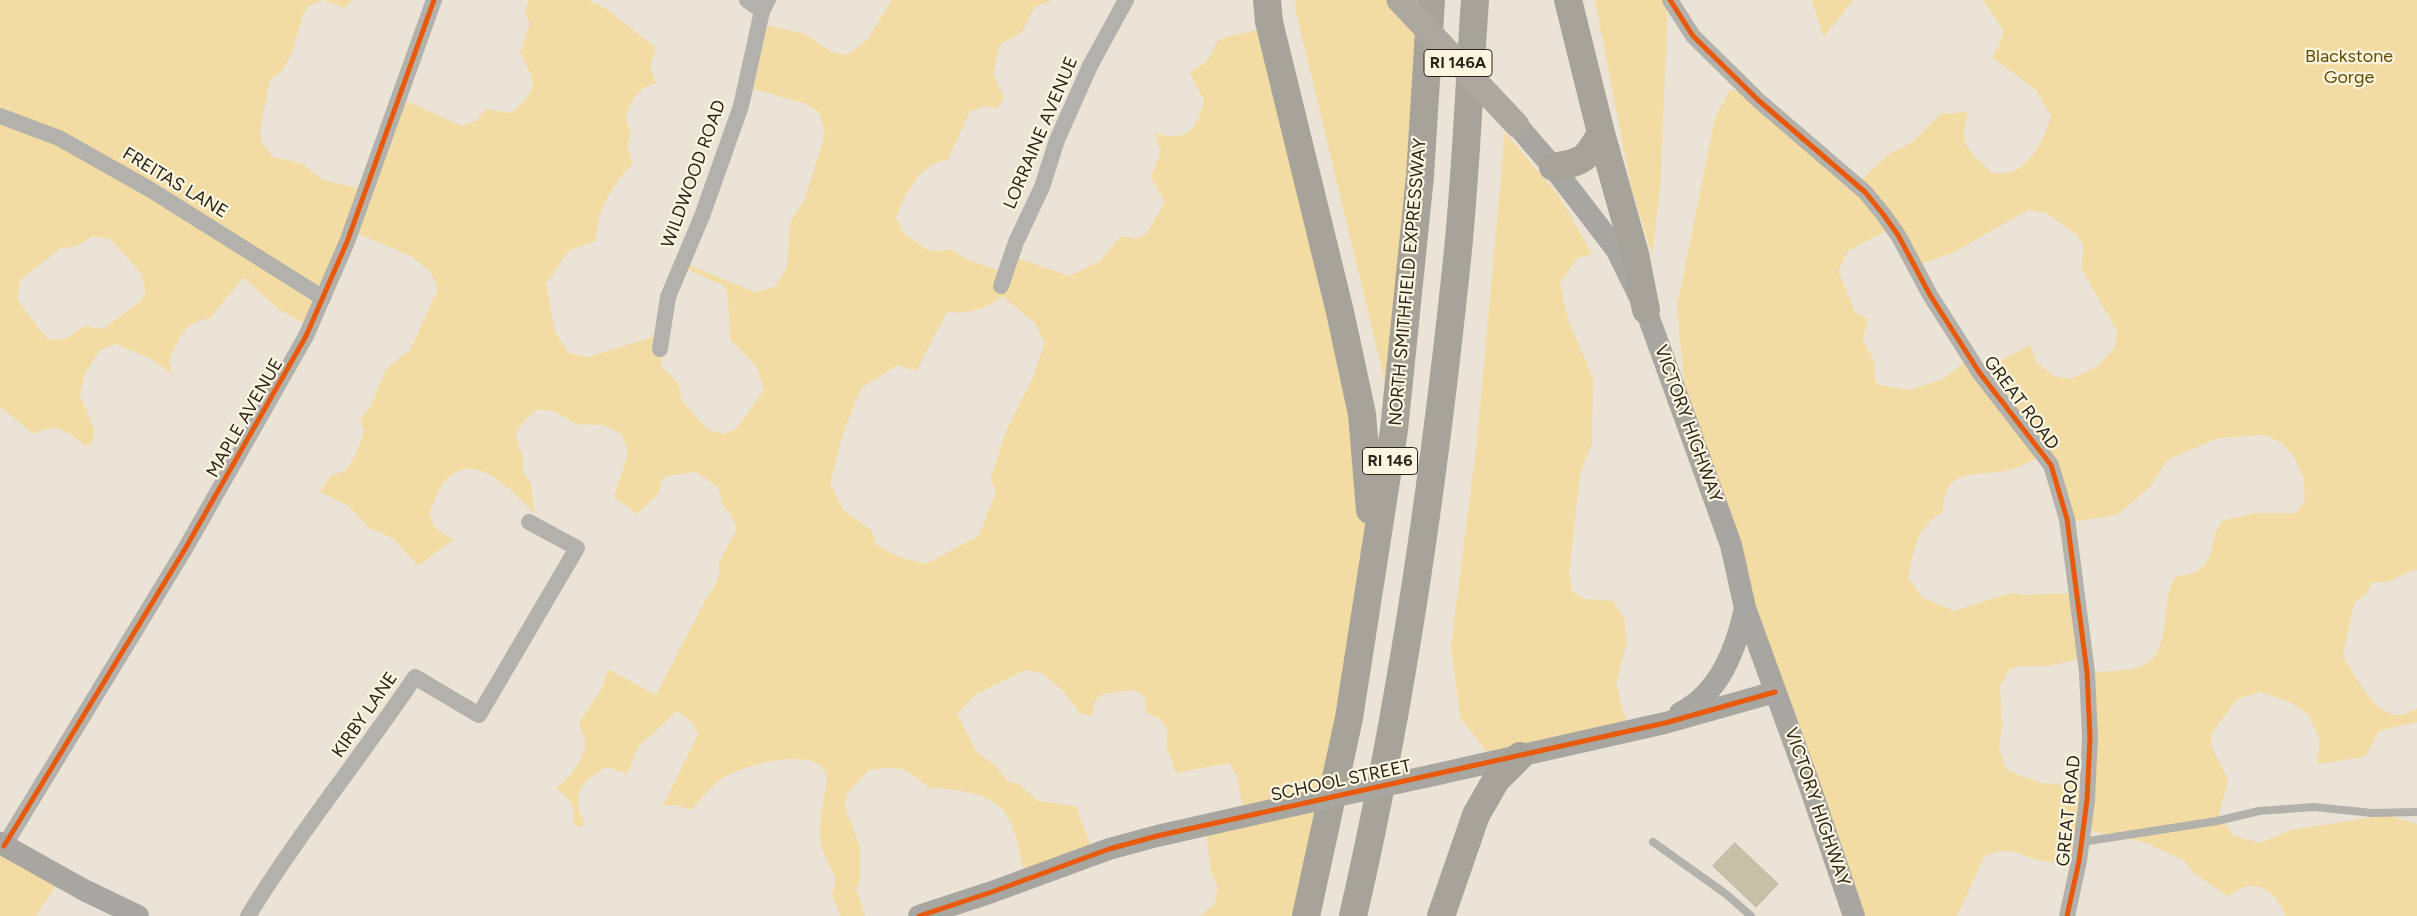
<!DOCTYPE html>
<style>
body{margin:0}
canvas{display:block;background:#ebe4d6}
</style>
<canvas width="2417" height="916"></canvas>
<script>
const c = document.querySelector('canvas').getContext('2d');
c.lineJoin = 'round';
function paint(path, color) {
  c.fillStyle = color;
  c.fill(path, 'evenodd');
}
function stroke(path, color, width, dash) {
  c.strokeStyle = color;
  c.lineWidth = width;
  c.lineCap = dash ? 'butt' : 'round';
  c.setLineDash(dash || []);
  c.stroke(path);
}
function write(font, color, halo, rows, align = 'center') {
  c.font = font + ' Figtree,sans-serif';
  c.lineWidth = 4.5;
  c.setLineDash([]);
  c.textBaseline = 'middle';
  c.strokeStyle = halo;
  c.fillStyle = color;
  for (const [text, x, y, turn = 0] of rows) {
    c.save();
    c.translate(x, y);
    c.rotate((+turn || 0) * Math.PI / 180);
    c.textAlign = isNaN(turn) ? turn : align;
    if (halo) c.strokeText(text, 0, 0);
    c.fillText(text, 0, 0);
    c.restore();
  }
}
const green = new Path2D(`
 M0 0H324L308 6 303 15 293 50 283 70 270 80 260 129 262 143 273 157 301 163 323 180 366 190 401 98 461 126 476 121 486 109 511 113C538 89 538 85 520 53L530 24 525 12 529 0H588L605 8 656 48 650 66 656 83 642 89 632 101 625 117 631 134 627 146 633 163C612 186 597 209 596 241L568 251 546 284 555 331 568 353 588 357 656 336 660 339 661 366 678 383 682 401 708 430 724 434 736 429 764 391 757 367 730 339 728 295 723 285 684 268V263L755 292 775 287 787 267 790 222 805 199 825 133 819 112 804 103 750 88 762 24 805 34 831 52 847 55 867 40 892 0H1052L1035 7 1021 33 1000 44 993 74 1004 97 997 109 986 106 970 111 948 160C921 161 904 196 896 217L903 233 926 249 937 252 950 249 970 261 1004 272 1017 258 1069 276 1100 261 1121 236 1136 239 1147 233 1165 202 1151 177 1161 150 1154 133C1189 142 1195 132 1204 100L1190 73 1207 61 1219 39 1261 29 1348 370 1369 508 1370 587 1299 916H1200L1214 905 1218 887 1211 872 1205 824 1243 810 1237 776 1229 763 1176 773 1166 746 1168 730 1159 718 1146 713 1145 697 1135 690 1102 694 1094 702 1092 716 1080 713 1064 692 1042 673 1026 670 976 694 957 714 977 753 995 765 1007 781 1019 784 1038 801 1076 806 1093 852 1025 875C1020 857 1017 835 1009 819 996 792 956 789 929 788 904 766 901 766 869 770L847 794 844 805 860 847V881L856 888 865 916H841L832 895 836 879C820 846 816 840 823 803 824 795 828 783 827 776 819 743 738 766 720 780 709 788 700 800 691 810L676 805 663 806 698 734 692 722 677 711 638 747 627 774 606 767C579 782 570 796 585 824L579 827 573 823C577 806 569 798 556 788 568 780 586 758 585 742 584 736 581 729 579 723L603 686 608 669 656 695 706 599 716 584 720 572 719 562 737 529 731 515 722 504 719 488 696 472 666 476 660 484 659 493 637 514 614 497 628 452 622 434 603 425 576 424 554 411 538 409C497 441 528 437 523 472L531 484 534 513C512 491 471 444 442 485 437 493 433 504 429 513L435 528 453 540 418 566 393 538 369 528 349 506 320 492 330 476 346 470 354 458 364 432 360 419 369 409 387 368 410 350 438 289 431 272 411 256 354 232 307 325 280 310 245 279H242L210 318C184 322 179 338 169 360L172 374 149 358 116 344 100 350 84 375 80 396 95 431 92 442 86 446C67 432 58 421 34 434L0 407ZM93 236 110 239 141 273 146 291 141 301 103 329 85 326 63 340 47 339 17 300 20 280 61 248 77 246ZM1002 296 1034 322 1045 343 1033 377 1004 436 991 478 996 493 978 536 926 564 899 557 877 545 871 530 843 510 830 483 844 430 861 388 898 365 916 371 947 312C966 314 989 309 1002 296Z
 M325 0H352L344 8Z
 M1298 0H1391L1424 36 1387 391 1294 4Z
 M1595 0H1668L1660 189 1652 255 1631 187Z
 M1811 0H1853L1824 37Z
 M1983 0H2417V570H2412L2388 582H2372L2368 592 2354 603 2343 656C2358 680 2382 734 2417 708V722L2379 731 2365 757 2317 764 2320 740 2308 714 2290 702 2260 692 2237 699 2211 734V745L2228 780 2219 814 2234 836 2261 843 2291 830 2387 815 2417 824V916H2286C2280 901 2267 884 2249 886 2242 886 2234 893 2228 896L2194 873 2185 861 2144 842 2086 830 2078 864C2065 863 2050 863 2038 860 2016 854 2007 844 1984 857L1957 916H1857L1688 427 1677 306 1715 118 1730 90 1754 94 1860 181 1889 154 1913 142 1941 113 1948 114 1968 111C1958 147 1967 149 1992 173 1998 173 2005 174 2011 172 2030 167 2047 134 2051 116L2036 90 1993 58 2004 32ZM2028 210 2046 213 2077 235 2084 247 2081 268 2117 331 2115 347 2098 366 2071 379 2054 376 2037 363 2030 345 1983 369 1970 358 1943 379 1910 390 1879 385 1875 381 1874 362 1863 339 1868 319 1855 312 1838 271 1848 251 1892 228 1918 265 1954 252ZM2264 435 2281 442 2293 455 2304 479 2305 501 2296 513H2256L2222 521C2206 545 2219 574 2176 576 2168 589 2168 598 2166 613 2160 674 2144 668 2090 673L2088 787 2040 783 2009 771 2004 764 1999 746 2002 727 2000 686 2009 670 2019 666H2049L2084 658 2078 593 2024 595 2011 593 1954 611 1923 598 1908 578C1914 550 1915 528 1943 512 1944 464 1976 478 2009 470 2021 467 2034 459 2045 454L2072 522 2117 515 2150 487 2167 460 2218 438Z
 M1505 132 1559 196 1591 252V254L1577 258 1560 283 1568 320 1593 378 1592 443 1580 474 1569 573 1572 591 1583 599 1613 601 1625 619 1626 645 1616 683 1628 729 1492 759 1460 717 1451 646 1477 441Z
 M0 848 59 881 36 916H0Z`);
const building = new Path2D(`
 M1735 843 1778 884 1756 907 1713 866Z`);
const lane = new Path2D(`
 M1653 842 1726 894 1751 916
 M2082 842 2217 821 2259 811 2314 807 2372 813 2417 812`);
const street = new Path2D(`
 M747 0 762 11
 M1670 0 1693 36 1758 100 1865 192 1883 214 1898 235 1930 295 1979 372 2051 465 2067 519 2087 672 2090 737 2087 800 2079 861 2067 916
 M0 116 59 138 151 190 323 298
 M1001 286 1016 242 1042 187 1057 140 1090 66 1126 0
 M660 349 668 297 702 216 741 106 762 11 768 0
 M4 846 185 549 306 336 347 242 434 0
 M248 916C299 833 361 757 415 677L479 715 577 548 529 522`);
const secondary = new Path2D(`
 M1517 125 1553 167 1616 249 1646 310 1731 545 1745 608 1809 784 1854 916
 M1680 713C1720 693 1736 649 1745 608
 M1434 775 1665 723 1775 692
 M0 843 84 890 138 916
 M919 916 992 892 1109 849 1157 836 1295 805`);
const highway = new Path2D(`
 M1267 0 1269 22 1340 312 1362 414 1370 510
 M1568 0 1601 133 1635 254 1646 310
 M1553 167C1584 162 1587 159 1601 133
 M1306 916 1349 718 1394 430 1420 176 1431 0
 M1353 916C1403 700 1434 480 1457 260 1466 174 1469 86 1475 0
 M1441 916 1476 815 1496 780 1520 756`);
const secondaryBridge = new Path2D(`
 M1295 805 1434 775`);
const primaryBridge = new Path2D(`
 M1399 0 1517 125`);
const cycleway = new Path2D(`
 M1670 0 1693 36 1758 100 1865 192 1883 214 1898 235 1930 295 1979 372 2051 465 2067 519 2087 672 2090 737 2087 800 2079 861 2067 916
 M4 846 185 549 306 336 347 242 434 0
 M919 916 992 892 1109 849 1157 836 1665 723 1775 692`);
const shields = [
 [1458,63,68],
 [1390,461,55]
];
const shieldNames = [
 ["RI 146A",1458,63],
 ["RI 146",1390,461]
];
const parkNames = [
 ["Blackstone",2349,57],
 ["Gorge",2349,78]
];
const streetNames = [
 ["LORRAINE AVENUE",1041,133,-67],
 ["WILDWOOD ROAD",694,174,-70],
 ["FREITAS LANE",175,183,31],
 ["NORTH SMITHFIELD EXPRESSWAY",1408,282,-85],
 ["GREAT ROAD",2021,403,53],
 ["MAPLE AVENUE",245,418,-60],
 ["VICTORY HIGHWAY",1688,424,70],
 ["KIRBY LANE",365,715,-55],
 ["SCHOOL STREET",1341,781,-12],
 ["VICTORY HIGHWAY",1817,807,71],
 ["GREAT ROAD",2069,811,-84]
];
paint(green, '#f3dca3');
paint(building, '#c8bfa7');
stroke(building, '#b7b2a7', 1);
stroke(lane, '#b3b1ac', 8);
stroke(street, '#b3b1ac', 16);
stroke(secondary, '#a8a6a0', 22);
stroke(highway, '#a6a39a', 28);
stroke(secondaryBridge, '#a8a6a0', 22);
stroke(primaryBridge, '#aca8a0', 25);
stroke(cycleway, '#e8590c', 5);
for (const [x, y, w] of shields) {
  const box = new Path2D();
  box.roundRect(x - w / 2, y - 13.5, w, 27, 4);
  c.fillStyle = '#fef5e0';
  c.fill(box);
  stroke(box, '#28241a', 1);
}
write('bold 16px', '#28241a', null, shieldNames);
write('18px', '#644d00', '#fef5e0', parkNames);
write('18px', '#28241a', '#fef5e0', streetNames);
</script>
